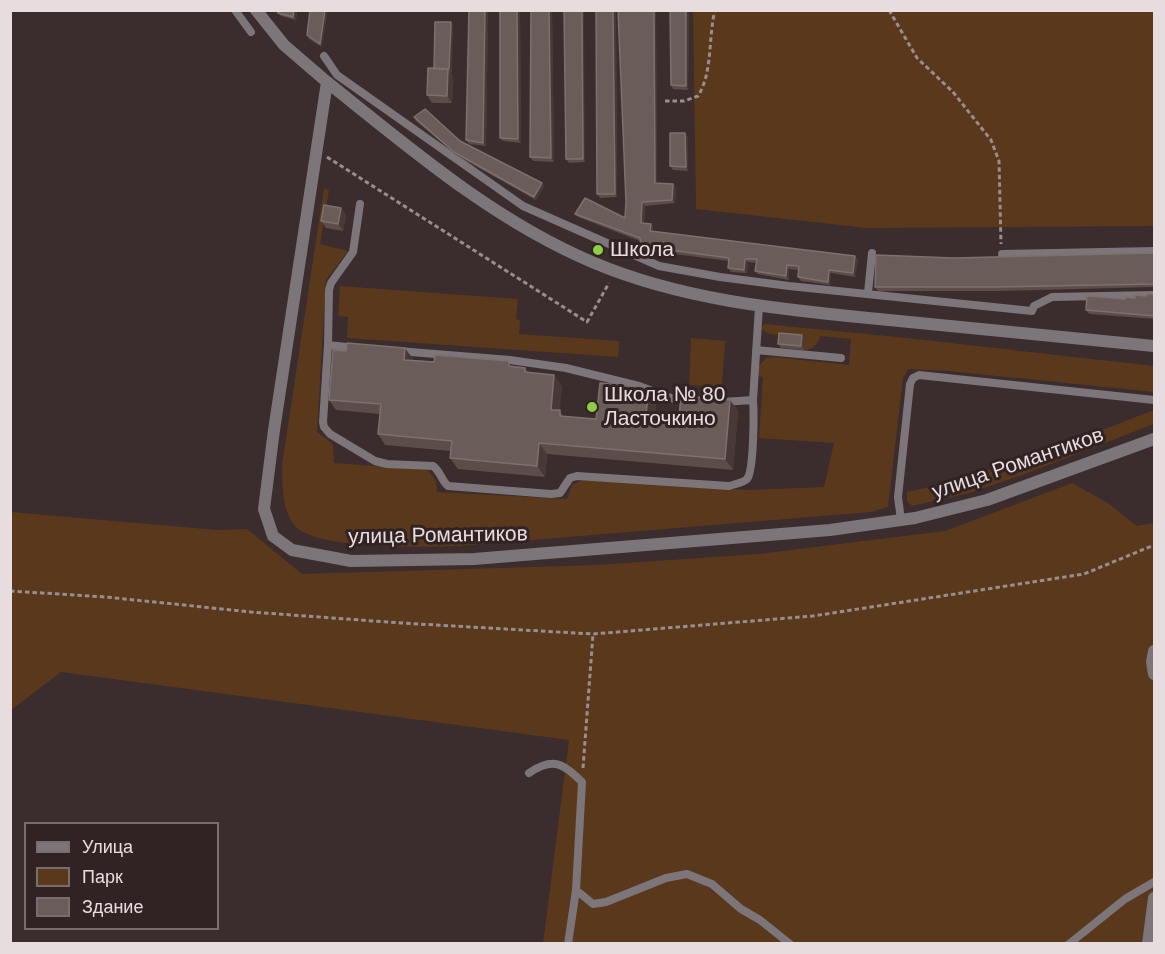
<!DOCTYPE html>
<meta charset="utf-8">
<style>
body{margin:0}
#map{position:relative;width:1165px;height:954px;overflow:hidden;background:#3b2c2e;font-family:Helvetica,sans-serif}
canvas{display:block}
.frame{position:absolute;inset:0;border:12px solid #e7ddde;pointer-events:none}
.legend{position:absolute;left:24px;top:822px;width:195px;height:108px;box-sizing:border-box;background:#312324;border:2px solid #7a6d6e;margin:0;padding:8px 10px;list-style:none;font-size:18px;color:#e7ddde}
.legend li{display:flex;align-items:center;gap:12px;height:30px}
.legend b{width:30px;border:2px solid #7a6d6e}
</style>
<div id="map">
<canvas width="1165" height="954"></canvas>
<div class="frame"></div>
<ul class="legend">
<li><b style="height:8px;background:#7c7579"></b>Улица</li>
<li><b style="height:16px;background:#5a381b"></b>Парк</li>
<li><b style="height:16px;background:#6a5c58"></b>Здание</li>
</ul>
</div>
<script>
const c = document.querySelector('canvas').getContext('2d');
c.lineJoin = 'round';
function paint(path, color) {
  c.fillStyle = color;
  c.fill(path, 'evenodd');
}
function stroke(path, color, width, dash) {
  c.strokeStyle = color;
  c.lineWidth = width;
  c.lineCap = dash ? 'butt' : 'round';
  c.setLineDash(dash || []);
  c.stroke(path);
}
function write(font, color, halo, rows, align = 'center') {
  c.font = font + ' Helvetica,sans-serif';
  c.lineWidth = 6;
  c.setLineDash([]);
  c.textBaseline = 'middle';
  c.strokeStyle = halo;
  c.fillStyle = color;
  for (const [text, x, y, turn = 0] of rows) {
    c.save();
    c.translate(x, y);
    c.rotate((+turn || 0) * Math.PI / 180);
    c.textAlign = isNaN(turn) ? turn : align;
    if (halo) c.strokeText(text, 0, 0);
    c.fillText(text, 0, 0);
    c.restore();
  }
}
const green = new Path2D(`
 M693 11H1154V226L867 228 696 209Z
 M324 188 329 190 320 244 348 251 326 280 317 432 333 444 334 463 428 470 436 481 437 492 567 499 572 485 582 480 748 490 824 487 834 443 759 438 763 377 758 376 759 366 766 358 774 357 849 365 851 339 820 336C818 344 813 350 804 350V338L769 334 761 329 764 324 898 337 1154 366V392L948 371 909 369 903 378 888 507 871 512 459 546C424 547 319 550 296 527 282 512 282 485 282 465Z
 M340 286 518 299 516 319 520 320 519 334 619 341 618 357 347 338 348 317 338 316Z
 M691 338 725 341 722 387 689 385Z
 M1154 410V424L1022 475 969 493 912 506 907 501V492C992 474 1073 441 1154 410Z
 M1072 483 1108 503 1137 526 1154 523V943H543L569 740 61 672 11 710V512L217 530 247 529 302 574 596 565 758 554 945 531Z`);
const path = new Path2D(`
 M889 10 917 58 953 92 991 140 999 161 1001 244
 M665 101H684L698 96C713 72 708 38 715 10
 M327 157 587 322 609 283
 M10 591 106 597 251 612 401 623 593 634 813 616 1084 574 1154 545
 M583 768 593 634`);
const service = new Path2D(`
 M235 10 251 32
 M324 56 337 75 523 206 659 266 720 277 789 286 1032 311 1034 306 1052 297 1154 295
 M1002 254 1154 251
 M868 293 872 253
 M328 345 323 422 324 427 330 434 375 461 387 464 433 466C441 472 441 480 448 486L551 494 560 493 570 478 577 476 729 486C735 484 743 483 747 479 754 471 754 412 753 400
 M356 348 328 345 329 290 331 283 353 252 360 204
 M756 350 841 358
 M398 351 510 360 566 368 639 386 674 399 689 400
 M722 402 753 400 759 307
 M901 520 898 497 910 384 913 378 919 375 1154 400
 M529 773C553 757 563 763 582 782L576 890 568 944
 M576 890 593 904 606 902 666 878 687 874 712 884 741 909 760 920 790 944
 M1069 944 1125 899 1154 882`);
const pedestrian = new Path2D(`
 M327 82C411 149 493 220 592 262 686 302 788 310 889 320 977 329 1066 337 1154 346`);
const minor = new Path2D(`
 M256 10 284 45 327 82 274 430 264 509 273 536 292 550 351 561 474 559 830 530 915 518 987 500 1154 439
 M1154 651 1152 662 1154 674
 M1148 944 1154 898`);
const wall = new Path2D(`
 M297 10 296 20 281 16 278 13Z
 M310 10 322 47 309 39 307 35Z
 M469 10H488L486 146 469 144 466 140Z
 M500 10H520L521 143 503 141 500 138Z
 M531 10H552L554 162 533 161 530 157Z
 M564 10 585 162 569 163 566 159Z
 M596 10H616L617 197 600 198 597 194Z
 M618 10H656L657 183 673 184 676 188 675 203 645 206 644 223 651 224 653 227V231L855 256 858 260 855 277 831 273 830 285 801 281 798 277V270L789 269V280L758 274 755 271 757 263 748 262 747 273 731 272 728 268 729 261 643 250 641 246 640 241 578 217 575 214 625 218 626 202Z
 M670 10H689L688 90 673 89 671 85Z
 M451 22 453 26 451 73 453 76 452 103H432L427 95 434 69Z
 M414 117 542 183 544 187 536 200 456 155 416 121Z
 M685 133 688 137V171L673 170 670 166Z
 M341 208 346 215 343 231 326 228 321 221Z
 M1155 253V287L999 291H878L875 287 954 258Z
 M1155 294V319L1089 314 1086 310 1125 299 1146 296Z
 M805 338 804 350 781 348 778 344Z
 M346 351 413 359V360L525 368 529 373 562 386 559 410 564 417 596 419 656 398 655 415 679 417 730 400 738 411 733 470 547 454 545 477 458 469 450 458 451 451 385 445 378 434 380 414 336 410 329 400Z`);
const shadedWall = new Path2D(`
 M294 10H297L296 20 293 17Z
 M325 10H328L322 47 320 44Z
 M485 10H488L486 146 483 143Z
 M517 10H520L521 143 518 139Z
 M549 10H552L554 162 551 158Z
 M582 10H584L585 162 583 159Z
 M613 10H616L617 197 615 194Z
 M654 10H656L657 186 655 183Z
 M686 10H689L688 90 686 86Z
 M451 22 453 26 452 73 449 69Z
 M448 69 453 76 452 103 447 96Z
 M685 133 688 137V171L686 167Z
 M542 183 544 187 536 200 534 197Z
 M673 184 676 188 675 203 672 200Z
 M642 202 645 206 643 227 641 223Z
 M341 208 346 215 343 231 338 224Z
 M651 224 653 227V235L650 231Z
 M855 256 858 260 855 277 853 273Z
 M745 259 748 262 747 273 744 270Z
 M787 265 789 269V280L786 276Z
 M829 270 831 273 830 285 828 282Z
 M802 335 805 338 804 350 801 346Z
 M405 348 413 359 412 370 404 360Z
 M554 375 562 386 559 420 551 410Z
 M649 388 656 398 654 425 646 414Z
 M730 400 738 411 733 470 725 459Z
 M539 443 547 454 545 477 537 466Z`);
const building = new Path2D(`
 M278 10H294L293 17 278 13Z
 M310 10H325L320 44 307 35Z
 M469 10H485L483 143 466 140Z
 M500 10H517L518 139 500 138Z
 M531 10H549L551 158 530 157Z
 M564 10H582L583 159H566Z
 M596 10H613L615 194H597Z
 M618 10H654L655 183 673 184 672 200 642 202 641 223 651 224 650 231 855 256 853 273 829 270 828 282 798 277 799 266 787 265 786 276 755 271 757 259H745L744 270 728 268 729 258 641 246 640 238 575 214 585 198 625 218 626 202Z
 M670 10H686V86L671 85Z
 M435 22H451L449 69H434Z
 M428 68 448 69 447 96 427 95Z
 M425 109 460 141 542 183 534 197 454 152 414 117Z
 M670 133H685L686 167 670 166Z
 M324 205 341 208 338 224 321 221Z
 M1155 253V284L996 287H875L876 255 954 258Z
 M1147 294H1155V316L1086 310 1087 296 1125 299V297L1135 298V295L1146 296Z
 M779 333 802 335 801 346 778 344Z
 M347 343 405 348 404 360 434 362 435 355 509 361V366L525 368V372L554 375 551 410H560V416L596 419 600 383 649 388 646 414 679 417 681 396 730 400 725 459 539 443 537 466 450 458 452 441 378 434 381 404 329 400 333 350 346 351Z`);
const markers = [
 [598,250,6,"#8dce44"],
 [592,407,6,"#8dce44"]
];
const poiNames = [
 ["Школа",610,250],
 ["Школа № 80",604,395],
 ["Ласточкино",604,419]
];
const streetNames = [
 ["улица Романтиков",1018,464,-19],
 ["улица Романтиков",438,536,-1]
];
paint(green, '#5a381b');
stroke(path, '#998d8f', 3, [4.5, 3]);
stroke(service, '#7c7579', 8);
stroke(pedestrian, '#7c7579', 12);
stroke(minor, '#7c7579', 12);
paint(wall, '#5c4d48');
paint(shadedWall, '#483937');
paint(building, '#6a5c58');
stroke(building, '#7e706d', 1.5);
for (const [x, y, r, color] of markers) {
  const dot = new Path2D();
  dot.arc(x, y, r, 0, 2 * Math.PI);
  c.fillStyle = color;
  c.fill(dot);
  stroke(dot, '#312324', 2);
}
write('21px', '#e7ddde', '#312324', poiNames, 'left');
write('21px', '#e7ddde', '#312324', streetNames);
</script>
